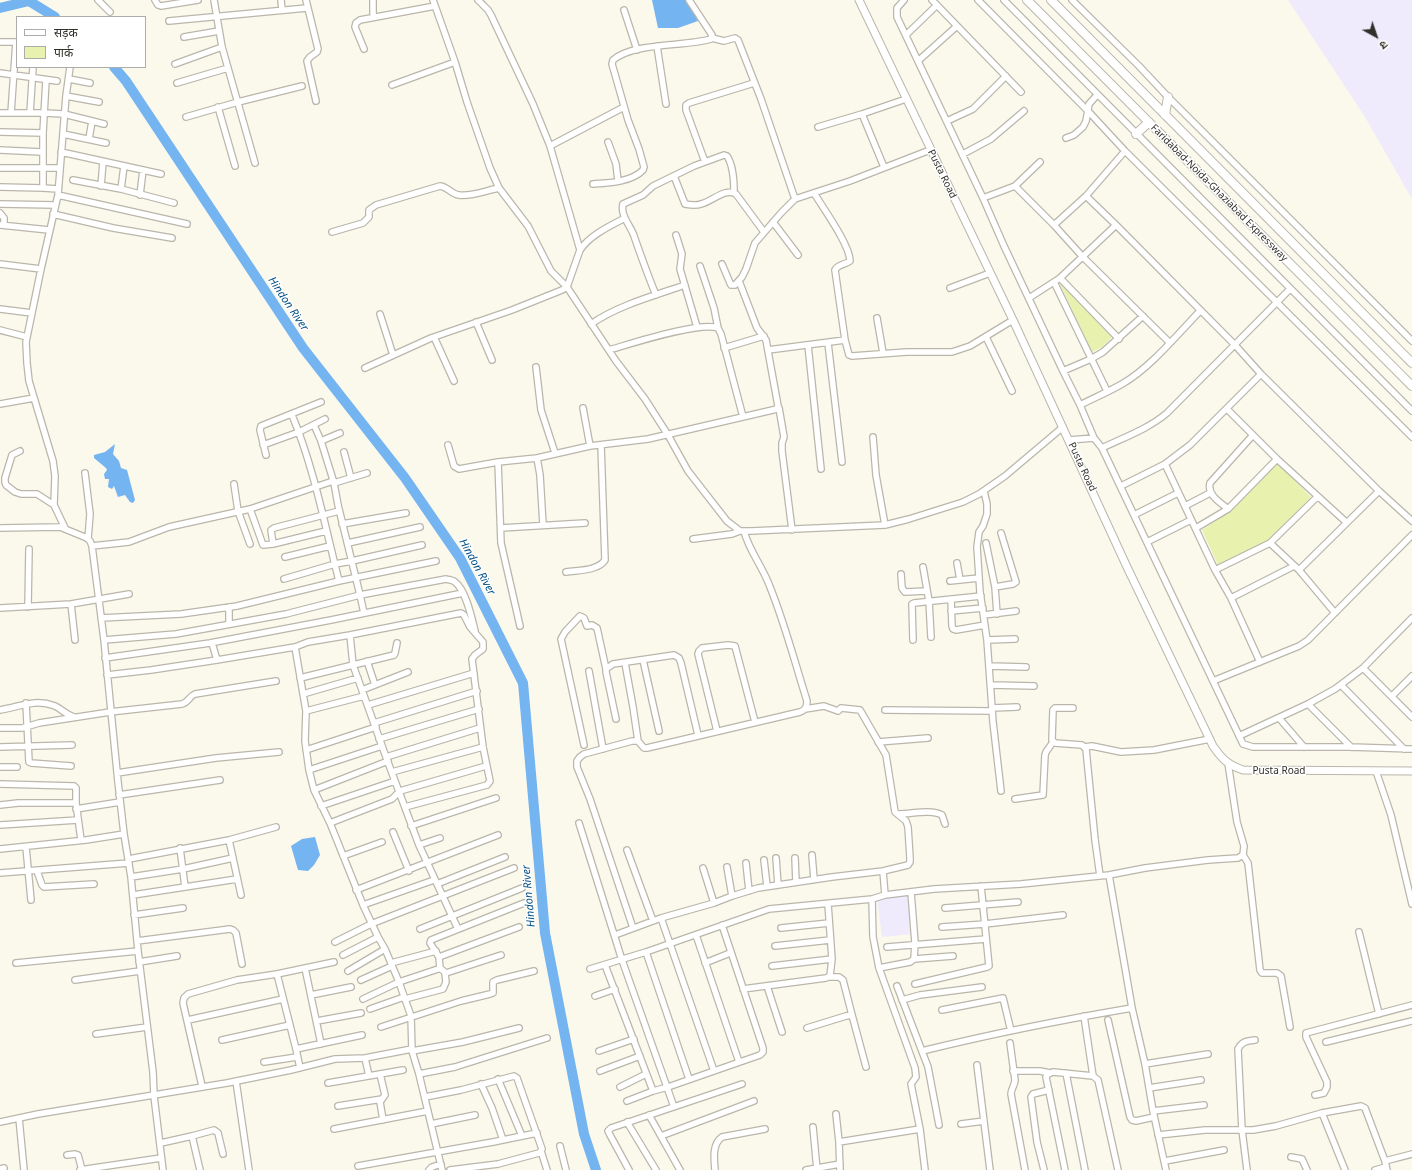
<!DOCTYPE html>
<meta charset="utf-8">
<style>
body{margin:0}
#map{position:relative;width:1412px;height:1170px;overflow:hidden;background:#fbf8ec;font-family:"Noto Sans","Noto Sans Devanagari",sans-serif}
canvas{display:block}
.legend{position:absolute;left:16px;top:16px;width:130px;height:52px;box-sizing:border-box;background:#fff;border:1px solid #adacaa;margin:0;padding:5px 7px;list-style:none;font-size:12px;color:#31302b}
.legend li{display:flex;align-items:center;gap:8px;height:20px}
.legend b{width:20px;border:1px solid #adacaa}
.north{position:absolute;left:1356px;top:16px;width:40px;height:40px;-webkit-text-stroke:3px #fff;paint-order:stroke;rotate:140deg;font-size:11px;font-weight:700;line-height:16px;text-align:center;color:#31302b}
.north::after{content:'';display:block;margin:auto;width:14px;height:18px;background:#31302b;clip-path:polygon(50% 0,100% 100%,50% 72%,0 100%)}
</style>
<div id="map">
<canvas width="1412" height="1170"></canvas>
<ul class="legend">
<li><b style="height:5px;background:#fff"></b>सड़क</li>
<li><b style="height:11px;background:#e9f1af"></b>पार्क</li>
</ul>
<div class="north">उ</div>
</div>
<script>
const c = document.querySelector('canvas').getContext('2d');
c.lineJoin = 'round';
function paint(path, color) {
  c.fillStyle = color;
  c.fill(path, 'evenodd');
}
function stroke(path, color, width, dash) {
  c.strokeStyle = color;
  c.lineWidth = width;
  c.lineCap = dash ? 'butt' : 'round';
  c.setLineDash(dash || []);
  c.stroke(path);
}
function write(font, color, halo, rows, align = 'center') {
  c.font = font + ' "Noto Sans",sans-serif';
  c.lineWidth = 3;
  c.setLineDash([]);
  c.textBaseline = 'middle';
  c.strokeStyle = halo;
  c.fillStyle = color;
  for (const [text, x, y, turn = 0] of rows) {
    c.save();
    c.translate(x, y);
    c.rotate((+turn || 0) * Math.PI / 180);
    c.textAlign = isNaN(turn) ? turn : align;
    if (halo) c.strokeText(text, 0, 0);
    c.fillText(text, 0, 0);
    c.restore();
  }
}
const industrial = new Path2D(`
 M1288 0H1412V199L1365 117Z`);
const education = new Path2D(`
 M908 894 913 934 882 937 877 899Z`);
const green = new Path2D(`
 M1059 282 1112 337 1102 347 1092 352Z
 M1277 463 1311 497 1266 542 1218 565 1202 530 1229 512Z`);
const water = new Path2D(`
 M652 0H687L698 21 678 28H658Z
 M115 444 113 454 119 461 121 468 127 470 135 500 133 503 130 502 125 495 118 497 114 486 112 489 108 487 109 479H105L104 474 107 470 106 468 94 458V455L105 452Z
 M315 837 320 855 314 865 308 871 298 870 291 846 302 839Z`);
const river = new Path2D(`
 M0 8 29 1 55 17
 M114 67 126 81 303 348 405 478 460 558 523 683 545 933 584 1134 596 1170`);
const minor = new Path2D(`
 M98 0 110 12
 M155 0 158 5 161 6 198 0
 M214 0 222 47 255 163
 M281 0 282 10
 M306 0 318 49 317 52 310 57 307 61 316 101
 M373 0V14L375 17
 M433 0 455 62 467 102 490 168 499 188 528 226 551 271 567 287 616 361 645 399 668 435 688 471 727 521 740 531H751L885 525 909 519 963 502 979 494 1005 476 1063 427
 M478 0 488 10 491 15 533 104 550 146 580 250
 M904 0 897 8V17L983 198 1004 246 1063 371 1080 405 1094 438
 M932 0 1021 92
 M978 0 1088 111 1125 151 1412 437
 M1004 0 1412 411
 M1072 0 1139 66 1168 97 1412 341
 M624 10 637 50
 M169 21 307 8
 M906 35 937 5
 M184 37 219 31
 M712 38 724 41 735 38 738 40 761 99 795 199
 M0 42H17
 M657 46 666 104
 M364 49 355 27 356 23 360 20 435 6
 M918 61 957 26
 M175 64 222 47
 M0 73 57 81
 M69 79 90 83
 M177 83 228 68
 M392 85 455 62
 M66 96 99 102
 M218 107 235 166
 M0 113H44L64 114 104 124
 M11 113 16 42
 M30 113 33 67
 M862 114 884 167
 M186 117 238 102 302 86
 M947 121 973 109 1006 76
 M818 127 862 114 906 99
 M0 132 43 133
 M63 134 106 143
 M1066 138 1074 135 1083 127 1086 121 1089 104 1097 95
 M89 139 92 121
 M608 142 616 164 618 181
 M550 146 624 107
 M0 150 42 152
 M61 152 161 174
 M963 154 991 139 1024 111
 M705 162 686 110V105L689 103 754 83
 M0 168H60
 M674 176 685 204C690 205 696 206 701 204 711 202 726 187 736 194L764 232
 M73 180 121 189 174 203
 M593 184C608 183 632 182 643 170L644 167 639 149 628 120 612 64 613 60C634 42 684 47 711 39L712 35 689 0
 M101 186 103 162
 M1015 186 1054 225 1082 256 1170 343
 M0 187 43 188V133L46 80
 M43 188 58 189
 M121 189 124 166
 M814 193C823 208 850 245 850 261 845 265 838 264 835 270L845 340 849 355 852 356 907 352H952L970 346 1013 320
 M58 195 187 224
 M140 195 143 170
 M1086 196 1116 225 1235 345 1261 374 1379 491 1412 521
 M983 198 1015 186 1040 162
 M0 204 55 205
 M0 213 4 218V225
 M53 214 113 228 172 238
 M773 222 798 255
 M0 225 49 230
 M1054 225 1086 196 1125 151
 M332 232 363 223 369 217V210L376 205 440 186C448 187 451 194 459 195 470 197 488 190 499 188
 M676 235 682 254 680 269 697 327
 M0 264 41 269
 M722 264 730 283 731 285H735L742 277 746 269 755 243 781 213 795 199 850 181 930 150
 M700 266 714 308 718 328
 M1060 278 1119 339
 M1054 282 1107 391
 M950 288 990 273
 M656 295C648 276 641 256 634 236 631 226 620 216 623 204L643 195 653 186 694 166 724 155 727 156C733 165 734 181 734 192
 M1029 298 1060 278 1116 225
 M0 309 32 313
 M380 314 393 355
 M877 318 883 353
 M476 322 492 360
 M591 324C619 305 653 296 685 285
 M0 330 27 337
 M434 337 454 381
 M986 337 1012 391
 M828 343 842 462
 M808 345 821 469
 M724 348 764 336
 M609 350C630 344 700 321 718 328L721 334 743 417
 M768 350 845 340
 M536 367 541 410 555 453
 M365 368 431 338 512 310 562 290 567 287 580 250C590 235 610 226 625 218
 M1063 371 1091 359 1103 352 1143 316
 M0 404 34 398
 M1080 405C1094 398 1108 392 1122 384 1150 368 1177 335 1200 311
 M583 408 590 446
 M779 408 784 437 782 443V451L792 530
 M1227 409 1277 459 1346 522
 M292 415C314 468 325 526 339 581
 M314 425 321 441 334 483 338 505 360 595 364 613
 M873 437 876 475 885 525
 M1069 440 1094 438 1102 448 1243 744 1253 747H1351L1412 749
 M321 441 340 433
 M263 445 299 432 325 419
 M448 445 454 466 459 469 498 462 537 458 590 446 648 439 777 409 778 406 766 340 757 328 739 281
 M1102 448C1125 437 1148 429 1167 413L1290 289
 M20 451 12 455 5 478V482L6 485 15 492 21 494H37L54 505
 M344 452 351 478
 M266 455 260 430 261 426 321 402
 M537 458 540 475 543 525
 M498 462 501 543 520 626
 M1165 464 1215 570 1231 598 1260 662
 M85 473 90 514 88 539
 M334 483 367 473
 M234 484 238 511 250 544
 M1121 486 1165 464 1190 445 1261 374
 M984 491 987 504V514L983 526 979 532 977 547 980 592 987 640 993 722 1001 791
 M1185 506 1210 493
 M250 509 263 545 273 544
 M1228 509C1220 502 1207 495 1210 483L1253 435
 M1134 515 1178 493
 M342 524 406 513
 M0 528 60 527 87 538 90 541 92 546 104 640 118 782 124 834 131 877 138 951 153 1072 154 1096 163 1170
 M65 528 54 505 55 476 53 461 29 381 27 363 26 342 41 269 58 195 66 96 70 67
 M501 528 585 523
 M1196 528 1228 509 1277 459
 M326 531 273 544 271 530 274 528 339 511
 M693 539 732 534 740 531
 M1147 542 1191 520
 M348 543 420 527
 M986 543 995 587 997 614
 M1270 543 1299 570 1335 613
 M92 546 129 542 169 527 250 509 333 481
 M285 557 330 546
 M957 563 960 580
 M923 567 929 601 931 637
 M1215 570 1270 543 1317 497
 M1299 570 1379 491
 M566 572C578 570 598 571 605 560L601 445
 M901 574 902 588 905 592 927 591
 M284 579 335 564 352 561 422 545
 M950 581 979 578
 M995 587 1013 584 1016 582 1001 533
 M1231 598 1294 566
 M951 599 952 626 953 629 956 630 985 625
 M71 604 75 640
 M28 607 29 549
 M0 608 71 604 129 594
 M951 611 983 608
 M984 615 1016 611
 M101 618 181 614 237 606 339 581 436 561
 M229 624V607
 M350 635 353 665 386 757 419 845 458 929
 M104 640 176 634 286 614 360 595 446 579C449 580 453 580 455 582 466 590 472 619 475 631
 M913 640 912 604 914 603 981 596
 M987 640 1015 639
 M212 643 217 660
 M295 647 306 711 305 741 309 770 314 790 330 823 363 905
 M105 658 210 643 331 620 463 593
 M643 660 659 731
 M367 661 375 685
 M625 663 633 707 638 741
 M989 666 1026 667
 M1363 668 1412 717
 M589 671 603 749
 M107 675 151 670 217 660 295 647 308 642 350 635 461 613 464 615 470 627 483 642V649L475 655 472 659 483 747 490 781 487 785 405 807
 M300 678 394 655 395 653 397 643
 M1213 681 1299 646 1308 640 1412 535
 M991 685 1034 686
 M1341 685 1404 749
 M362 690 408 672
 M303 694 358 678
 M1392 696 1412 676
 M26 703 29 762 31 763 71 766
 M1308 704 1351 747
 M368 705 474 673
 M992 708 1017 707
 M1073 708H1055L1053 710 1052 740 1055 743 1082 745 1086 749 1095 840 1100 876
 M0 710C20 707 34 698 55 706 62 709 64 714 74 717
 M885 710 992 711
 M306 711 364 696
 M1279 718 1304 747
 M616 719 606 672V669L613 664 674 655 679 658 681 663 698 735
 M374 723 477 691
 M0 728H22L39 723 110 712 182 704C189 702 189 696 195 694L276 681
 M717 731 698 654 699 651 702 648 728 645 735 646 755 722
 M1239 736 1308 704 1335 689 1363 668 1412 618
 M379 739 479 709
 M878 742 928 738
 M584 745 561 639 565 632 580 616 584 618 587 626 592 625 597 628 606 669
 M0 747 72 745
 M1084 747 1092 746 1121 752 1154 750 1210 739
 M306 750 376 727
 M386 757 480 728
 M0 767H17
 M309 770 382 746
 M1376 771 1391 815 1412 904
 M392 772 483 747
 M117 773 216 758 279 752
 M0 784 74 786 76 788V803L81 840
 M314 790 388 761
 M119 795 220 780
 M1015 799 1043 795 1045 755 1046 752 1053 742
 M0 805 18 803H76
 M321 806 395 781
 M76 809 120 802
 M899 814C912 814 931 809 942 815L945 824
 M330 823 392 799 400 791 486 766
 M579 823 622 960 674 1107
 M0 825 78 820
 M411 826 496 798
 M393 832 409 871
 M229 840 241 895
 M419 845 440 838
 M26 847 31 900
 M180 848 185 887
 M0 849 86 840 124 834
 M627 850 653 921
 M812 855 814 879
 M1243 855 1248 863 1260 970 1262 973H1277L1281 976 1290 1027
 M343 856 382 842
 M776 858 778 885
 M795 858 796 882
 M129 859 229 840 276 827
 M764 860 767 886
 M746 863 749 891
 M727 867 732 896
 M703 868 714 903
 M37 871 42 885 44 887 94 884
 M883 871 885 895
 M0 873 129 863
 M1109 875 1132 1008 1145 1064 1153 1111 1166 1170
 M131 877 183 869 233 858
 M434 880 363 905 378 937 385 949 399 982 411 1016 412 1051 419 1074 442 1170
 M437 884 505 857
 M356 890 498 835
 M133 895 237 879
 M872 899 873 937 879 968 915 1068 916 1077 911 1084 920 1129 925 1170
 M945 908 1018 902
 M134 915 183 908
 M661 918 714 1071
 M942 927 985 924 1063 915
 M633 928 590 799 577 767V761L580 757 584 754 632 741H638L644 748H647L800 712C806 710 807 706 807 701 795 663 785 624 770 587 763 567 749 551 744 531
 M781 928 829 923
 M420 929 522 888
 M1359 932 1379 1014
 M615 935 661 918 714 903 732 896 758 888 832 877 883 871 908 865 910 862V858L908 827 906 821 895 812 886 755 860 710 841 708 838 711 824 706 805 709
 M696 935 739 1062
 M137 941 230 929 233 930 236 933 242 964
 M335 942 371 924 514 868
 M775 946 830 940
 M887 947 986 939
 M646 952 689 1079
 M343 955 378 937
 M439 957 519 927
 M914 959 953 956
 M139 962 177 956
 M16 963 138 951
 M391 963 436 951
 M705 963 730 953
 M605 965 653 1091 668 1087 760 1055 763 1052V1048L722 925
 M772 966 832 959
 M305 968 321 1044
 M879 968 910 962 914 959 915 943 911 892
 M440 969 439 957 430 943 431 940 524 903
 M590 969 646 952 769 909 872 899 885 895 934 889 1021 884 1109 875 1145 868 1208 860 1238 858 1243 855 1244 846 1237 822 1228 763
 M348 971 385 949
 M277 974 296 1049
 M829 977H839L843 980 852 1015
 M75 980 140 971
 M361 980 392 966
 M915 984 987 967 989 966 981 886
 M767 986 782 1032
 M897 986 928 1067 939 1125
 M743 989 826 978 830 976 832 959 828 904
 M311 995 351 987
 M595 996 615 989
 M363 999 399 982 438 969H441L446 973 501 955
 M405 999 443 989 446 982 445 973
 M902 1000 920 995 982 987
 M370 1009 404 997
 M942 1010 1003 998 1011 1031
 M1084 1016 1093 1076
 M188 1020 283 999
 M1108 1020 1130 1117 1132 1120 1136 1121 1154 1117
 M317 1021 361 1013
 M381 1027 461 1001 490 994 493 993V982L497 980 534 971
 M807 1028 846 1016 852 1015 866 1067
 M96 1034 147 1027
 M222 1040 290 1025
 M1326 1042 1412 1021
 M1010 1043 1015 1080C1015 1085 1011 1089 1011 1094L1025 1170
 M412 1051 463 1042 519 1028
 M599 1051 634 1039
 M922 1051C991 1034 1061 1020 1132 1008
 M365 1058 369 1076
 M264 1062 297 1057
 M1145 1064 1208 1054
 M977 1065 990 1170
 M300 1068 296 1049 362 1035
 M600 1071 640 1056
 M1013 1071H1040L1050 1073
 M1066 1073 1085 1170
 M380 1074 385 1095 380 1102 383 1120
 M419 1074 455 1067 547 1038
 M498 1079 522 1136
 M236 1081 249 1170
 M328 1083 403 1070
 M481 1084 492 1108 503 1140
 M202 1086 183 1003 184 998 188 994 237 980 277 974 334 962
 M620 1087 646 1074
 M1149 1088 1201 1080
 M1315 1095 1324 1093 1327 1087V1082L1306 1037V1033L1412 1005
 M425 1097 461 1090 514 1076 517 1078 542 1149 541 1151 539 1153 498 1164 450 1170
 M627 1101 653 1091
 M338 1106 382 1099
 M1153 1111 1204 1105
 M1322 1113 1345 1170
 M836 1114 839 1142
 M649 1115 680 1170
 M19 1118 24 1170
 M0 1122 38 1114 227 1083 291 1070 335 1059 365 1058 412 1049
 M627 1122 656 1170
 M431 1124 475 1115
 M961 1124 984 1121
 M813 1127 817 1170
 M334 1129 428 1111
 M1158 1135 1205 1130H1253L1276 1126 1322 1113 1361 1106 1365 1108 1385 1161 1387 1170
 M192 1136 214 1130 218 1133 223 1154
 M661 1136 754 1101
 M161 1143 192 1136 200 1170
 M560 1146 566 1170
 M541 1151 547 1170
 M67 1155 75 1154 78 1155 82 1170
 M1291 1157 1302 1159 1307 1170
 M1165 1161 1224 1150
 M1385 1161 1412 1154
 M358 1166 493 1142 537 1133
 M0 1169 4 1168
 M80 1170 161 1158
 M429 1170 432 1167 441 1164
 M629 1170 610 1135 608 1131 611 1128 742 1084
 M715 1170C714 1159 712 1144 722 1137L765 1129
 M806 1170 840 1164
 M840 1170 839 1142 920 1129
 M1044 1170 1037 1142 1031 1097 1033 1094 1049 1090
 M1065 1170 1046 1077 1048 1074 1053 1072 1093 1076 1098 1080 1118 1170
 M1247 1170 1242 1130 1238 1049C1242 1041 1247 1041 1255 1040
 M1375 1170 1386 1167`);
const tertiary = new Path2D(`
 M859 0 1013 320 1127 567 1213 746C1222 759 1228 765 1243 770L1412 771`);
const primary = new Path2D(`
 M1027 0 1412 386
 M1051 0 1412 363
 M1165 115 1168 97
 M1136 134 1149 122`);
const streetNames = [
 ["Pusta Road",942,174,64],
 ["Faridabad-Noida-Ghaziabad Expressway",1219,193,45],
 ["Pusta Road",1082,467,65],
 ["Pusta Road",1279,771]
];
const waterNames = [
 ["Hindon River",288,304,56],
 ["Hindon River",477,567,61],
 ["Hindon River",529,896,-95]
];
paint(industrial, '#f0ebfc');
paint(education, '#efebfd');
paint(green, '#e9f1af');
paint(water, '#73b4f1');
stroke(river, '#73b4f1', 10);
stroke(minor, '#bab6ab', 8);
stroke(tertiary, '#bab6ab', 9);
stroke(primary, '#bab6ab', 10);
stroke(minor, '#fff', 5.5);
stroke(tertiary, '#fff', 7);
stroke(primary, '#fff', 8);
write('10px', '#31302b', '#fff', streetNames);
write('italic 11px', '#025188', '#fff', waterNames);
</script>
